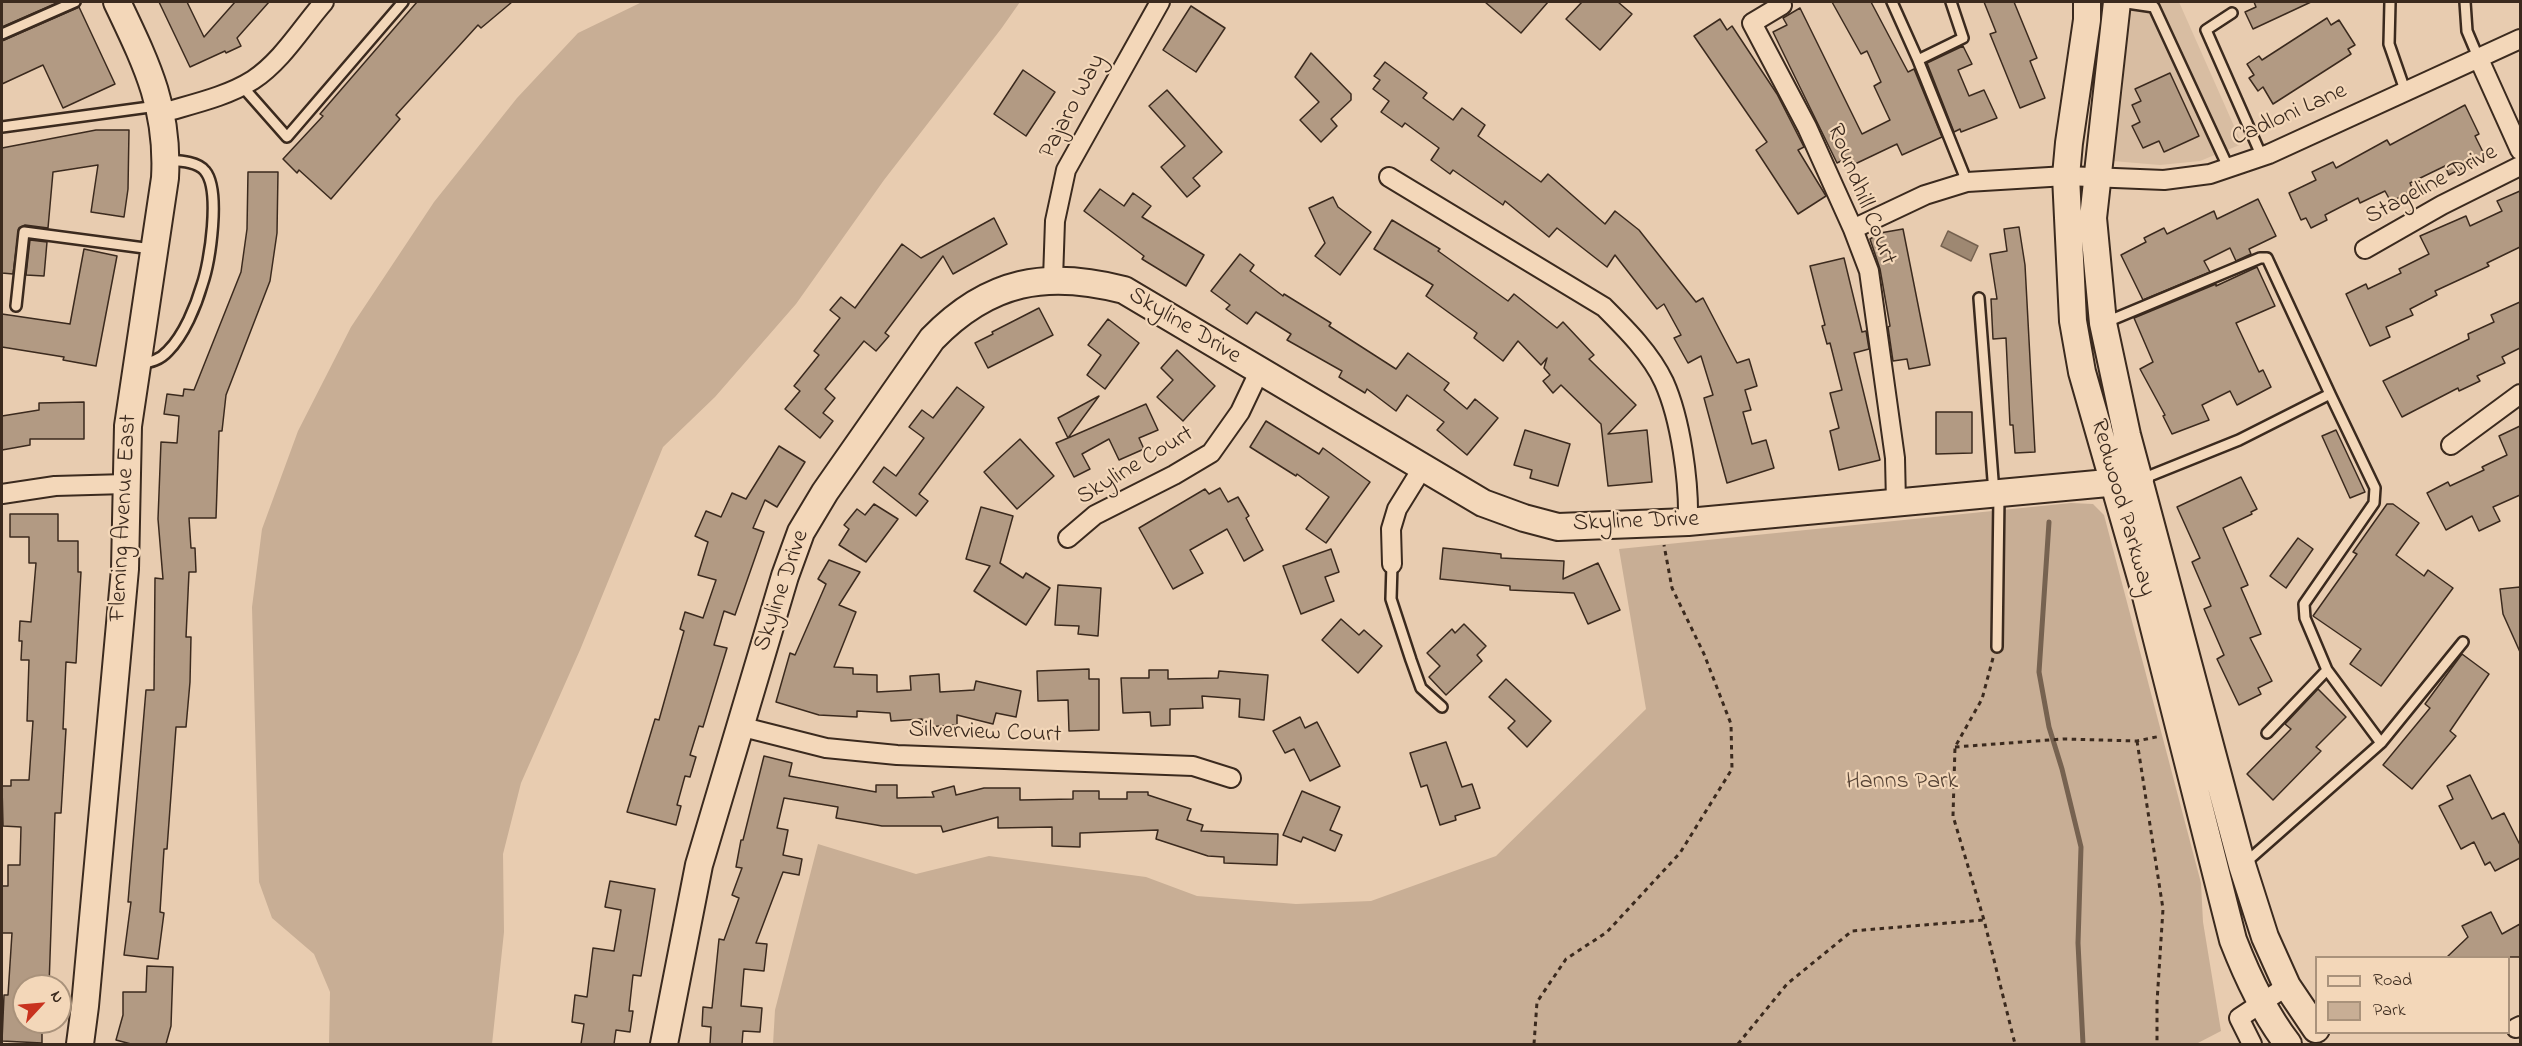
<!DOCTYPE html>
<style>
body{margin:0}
#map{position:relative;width:2522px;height:1046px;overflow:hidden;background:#e8ccb0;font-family:"Indie Flower",sans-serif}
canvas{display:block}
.frame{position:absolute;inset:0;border:3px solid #3b2a1e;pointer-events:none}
.legend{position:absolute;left:2315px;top:956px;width:195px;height:78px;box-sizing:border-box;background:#f3d7b9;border:2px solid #a9927b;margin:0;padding:8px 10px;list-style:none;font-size:18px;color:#3b2a1e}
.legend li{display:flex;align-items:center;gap:12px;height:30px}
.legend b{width:30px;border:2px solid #a9927b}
.north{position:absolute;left:12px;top:974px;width:60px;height:60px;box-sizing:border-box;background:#f3d7b9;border:2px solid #a9927b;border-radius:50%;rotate:64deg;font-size:16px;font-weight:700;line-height:24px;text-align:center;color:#3b2a1e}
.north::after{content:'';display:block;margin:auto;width:21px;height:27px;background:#c8321e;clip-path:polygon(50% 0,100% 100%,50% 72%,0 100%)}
</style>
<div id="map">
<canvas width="2522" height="1046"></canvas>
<div class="frame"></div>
<ul class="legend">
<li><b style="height:8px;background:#f3d7b9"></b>Road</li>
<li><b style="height:16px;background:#c8ae95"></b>Park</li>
</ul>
<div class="north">N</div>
</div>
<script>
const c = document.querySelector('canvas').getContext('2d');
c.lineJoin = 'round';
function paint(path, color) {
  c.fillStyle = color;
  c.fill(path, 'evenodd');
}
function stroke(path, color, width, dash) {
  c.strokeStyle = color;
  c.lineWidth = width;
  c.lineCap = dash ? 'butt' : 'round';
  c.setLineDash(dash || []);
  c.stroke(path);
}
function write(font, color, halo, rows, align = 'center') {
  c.font = font + ' "Indie Flower",sans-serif';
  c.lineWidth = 4.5;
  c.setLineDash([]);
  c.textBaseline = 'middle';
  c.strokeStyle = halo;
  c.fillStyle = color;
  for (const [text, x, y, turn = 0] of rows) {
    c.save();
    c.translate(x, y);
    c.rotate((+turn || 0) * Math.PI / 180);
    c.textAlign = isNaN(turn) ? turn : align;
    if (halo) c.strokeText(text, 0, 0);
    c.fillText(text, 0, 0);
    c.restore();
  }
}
const built = new Path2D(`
 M2130 2H2179L2242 144 2200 161 2160 165 2113 161 2123 89Z`);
const green = new Path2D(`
 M642 2H1020L1001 29 884 180 796 304 715 397 663 447 580 650 521 783 503 854 504 932 492 1044H329L330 992 314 954 272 918 259 882 252 607 262 529 298 431 351 327 434 202 517 98 578 33Z
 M2071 503 2093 504 2104 515 2201 883 2203 922 2221 1031 2196 1044H773L775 1010 818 844 916 874 989 856 1146 877 1197 896 1296 904 1371 901 1496 856 1646 709 1619 549Z`);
const water = new Path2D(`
 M1948 231 1978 246 1971 261 1941 246Z`);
const stream = new Path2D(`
 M2049 522 2039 672 2049 727 2062 769 2081 847 2078 943 2083 1044`);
const building = new Path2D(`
 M2 2H59L2 27Z
 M159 2H187L204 37 235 2H269L237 38 241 46 226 53 225 51 190 67Z
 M417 2H512L481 28 478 25 396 115 400 119 331 199 299 170 297 173 283 159 323 116 320 114Z
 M1485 2H1548L1521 33Z
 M1582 2H1618L1632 14 1600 50 1566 19Z
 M1832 2H1871L1908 72 1914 69 1942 137 1902 155 1897 144 1855 164 1851 156 1837 163 1773 32 1787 25 1783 18 1800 8 1862 134 1890 120 1874 86 1881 82 1867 51 1861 54Z
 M1984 2H2014L2037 58 2030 61 2045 98 2020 108 1990 34 1996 32Z
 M2254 2H2311L2253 29 2245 12 2256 7Z
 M1191 6 1225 28 1196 72 1163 50Z
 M79 7 115 84 63 108 43 65 2 84V41Z
 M2327 18 2331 25 2339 20 2355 45 2348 49 2351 54 2273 104 2263 87 2258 91 2249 78 2254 75 2247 64 2259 56 2262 60Z
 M1720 19 1727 30 1732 26 1777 94 1804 147 1798 150 1826 196 1798 214 1756 150 1767 142 1694 36Z
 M1963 46 1972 64 1958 70 1969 96 1984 90 1997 118 1961 132 1960 129 1954 132 1927 63Z
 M1311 53 1351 94V100L1331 119 1337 126 1321 142 1300 120 1319 102 1295 77Z
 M1385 62 1427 93 1423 98 1453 120 1462 108 1485 125 1478 136 1541 182 1548 174 1605 224 1615 211 1639 230 1696 302 1703 298 1737 363 1749 359 1757 386 1745 390 1751 410 1743 412 1752 444 1766 440 1774 468 1727 483 1704 398 1713 395 1701 356 1688 363 1674 338 1681 335 1664 304 1657 309 1615 255 1607 267 1557 228 1549 237 1505 201 1503 205 1453 170 1450 174 1431 160 1439 148 1405 123 1402 127 1381 112 1389 101 1373 89 1380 80 1374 76Z
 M1023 70 1055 92 1026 136 994 114Z
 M2170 73 2199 136 2164 152 2159 141 2143 148 2132 126 2140 122 2132 105 2141 101 2135 89Z
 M1167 90 1222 152 1193 178 1200 186 1187 197 1161 167 1185 146 1149 106Z
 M2465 105 2479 134 2475 136 2485 156 2449 175 2445 166 2410 183 2413 190 2391 202 2385 191 2360 203 2358 198 2325 215 2327 220 2311 228 2306 218 2301 220 2289 193 2316 180 2312 172 2333 162 2336 168 2387 140 2390 145Z
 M96 130H129L128 189 124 217 91 212 98 165 53 172 48 228 25 225 19 228 13 274 2 273V148Z
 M248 172H278L277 233 270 281 226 395 222 431H219L216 518H189L191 548H195L196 572H189L186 637H191L190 682 186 727H176L167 849H164L160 912 164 913 158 959 124 955 131 902H128L146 690H154L155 578 163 579 158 519 161 442 177 443 179 416 164 414 167 394 183 396 184 389 194 390 241 272 247 229Z
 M1100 189 1124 206 1133 193 1151 206 1142 217 1204 255 1186 286 1142 259 1144 256 1084 211Z
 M2520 191V247L2487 263 2489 266 2435 291 2437 295 2410 309 2413 315 2386 327 2390 337 2370 346 2346 294 2366 284 2368 289 2401 273 2399 269 2429 254 2420 236 2466 216 2470 226 2502 211 2497 201Z
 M1333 197 1338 207 1371 232 1340 275 1315 256 1325 243 1309 208Z
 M2258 199 2276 236 2249 249 2251 254 2236 261 2230 248 2204 261 2210 272 2143 300 2121 255 2146 242 2144 238 2164 228 2167 234 2214 211 2217 219Z
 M994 218 1007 244 953 274 943 256 885 333 889 336 876 351 864 341 825 389 835 398 823 413 833 421 820 438 785 409 800 391 794 386 819 355 814 351 840 318 830 310 841 297 855 308 902 244 921 258Z
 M1392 220 1440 249 1438 251 1508 301 1514 294 1557 328 1563 322 1594 355 1589 359 1636 405 1608 434 1647 430 1652 482 1608 486 1601 424 1561 385 1553 393 1543 381 1550 375 1544 368 1547 358 1541 365 1518 341 1503 361 1474 338 1477 333 1426 296 1433 285 1374 249Z
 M2019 227 2025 265 2035 452 2015 453 2013 425H2010L2006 338 1993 339 1991 299H1997L1990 254 2007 251 2004 229Z
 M1903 229 1930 365 1909 369 1907 359 1893 361 1888 327 1890 326 1880 269 1870 239 1880 233Z
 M30 240 47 242 44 276 26 275Z
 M84 249 117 256 96 366 63 360 64 357 2 347V314L70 324Z
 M1240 254 1254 265 1250 271 1283 296 1284 294 1331 323 1329 326 1396 369 1408 353 1449 383 1444 390 1467 409 1475 399 1498 418 1467 455 1437 430 1444 422 1407 395 1396 411 1367 389 1365 393 1339 377 1342 371 1287 340 1291 334 1256 312 1247 324 1226 309 1230 305 1211 291Z
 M1844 258 1862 332 1866 331 1869 349 1854 353 1880 460 1839 470 1830 431 1839 428 1830 393 1842 390 1830 343 1827 344 1822 326 1825 325 1810 266Z
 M2257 267 2275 306 2236 323 2259 372 2263 370 2271 387 2237 405 2230 391 2202 405 2209 420 2172 434 2163 416 2165 415 2140 369 2153 362 2134 318 2216 284V286Z
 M2520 302V348L2502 357 2505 363 2477 376 2480 381 2459 391 2458 388 2402 417 2383 381 2469 339 2468 334 2494 322 2491 315Z
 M1039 308 1053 335 988 368 975 343 993 334 992 332Z
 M1108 319 1139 343 1105 389 1087 375 1101 355 1088 345Z
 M1177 350 1215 386 1183 421 1157 397 1173 380 1161 368Z
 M957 387 984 407 919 494 928 501 916 516 873 482 884 467 896 476 924 438 909 427 922 410 933 418Z
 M1099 396 1068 438 1146 404 1158 430 1139 438 1144 449 1119 460 1109 439 1082 454 1090 469 1074 477 1056 443 1068 438 1058 418Z
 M84 402V439H30V445L2 450V416L39 410V403Z
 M1936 412H1972V453L1936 454Z
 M1266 421 1319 454 1323 448 1370 482 1326 543 1306 529 1329 497 1297 474 1296 476 1250 447Z
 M2520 426V495L2493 507 2500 521 2479 531 2472 516 2446 530 2427 493 2448 482 2450 486 2484 470 2482 467 2507 455 2499 436Z
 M1525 430 1570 444 1558 486 1530 478 1532 470 1514 465Z
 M2336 430 2365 492 2350 498 2322 436Z
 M1020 439 1054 476 1017 509 984 472Z
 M779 446 805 462 777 507 765 500 753 528 764 532 735 615 724 611 714 645 727 648 703 727 699 726 690 755 696 757 690 777 685 776 677 805 681 806 676 825 627 812 655 719 659 720 668 688 684 631 680 629 685 612 703 618 716 580 698 575 708 542 695 536 706 511 721 517 732 493 746 499Z
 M2241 477 2257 509 2251 512 2252 514 2223 528 2248 585 2241 588 2261 634 2250 638 2272 681 2258 688 2261 694 2239 705 2217 659 2224 655 2204 609 2211 606 2192 562 2200 558 2177 507Z
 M1220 488 1228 502 1238 497 1249 516 1246 518 1263 550 1244 561 1227 529 1190 550 1203 573 1173 589 1139 528 1205 489 1209 494Z
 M874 504 898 519 866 562 839 545 849 529 844 525 857 509 865 515Z
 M2387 504H2393L2419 523 2396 555 2424 576 2428 570 2453 588 2381 686 2350 664 2361 649 2313 616 2357 554 2353 552Z
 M981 507 1013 516 1000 563 1023 578 1026 573 1050 588 1026 625 974 591 990 566 966 559Z
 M10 514H58V541H78V572H81L76 663 66 662 63 729H66L61 813H55L49 986H24V1022L42 1023V1043L2 1041 4 995H8L12 933H2V886H8V865H20L21 827 3 826 2 786H11V780H29L33 721H27L29 660H21L22 641H19L20 621 31 622 36 563H29V537H10Z
 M2298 538 2313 549 2286 588 2270 576Z
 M1443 548 1501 554V558L1564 561 1563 579 1598 563 1620 610 1588 624 1574 593 1510 590V586L1440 579Z
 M1331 549 1339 572 1325 577 1334 601 1301 614 1283 566Z
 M829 560 860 572 839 605 856 612 834 667 853 668V674L877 675V692L911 690 910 676 939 674 940 692 974 690 976 681 1021 691 1016 717 996 713 993 724 957 715V725L923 727 922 719 891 721 890 713 857 711V717L819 715 776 702 790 653 795 655 826 584 818 579Z
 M1058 585 1101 588 1098 636 1078 634 1079 626 1055 625Z
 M2520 587V652L2503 614 2500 589Z
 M1341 619 1359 635 1364 630 1382 646 1358 673 1322 640Z
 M1464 624 1486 646 1477 655 1482 661 1446 695 1429 677 1440 666 1427 653 1452 629 1455 633Z
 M2462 654 2489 674 2450 731 2456 736 2412 789 2383 765 2430 708 2425 704Z
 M1089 669V679H1099V730L1069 731 1068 700 1038 701 1037 671Z
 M1149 670H1168V679L1218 678 1219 671 1268 675 1264 720 1239 717 1240 699 1202 696 1203 708 1170 709V725L1151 726 1150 712 1123 713 1121 678H1149Z
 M1506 679 1551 721 1527 747 1508 728 1515 721 1489 697Z
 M2318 689 2346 717 2316 747 2321 751 2273 800 2247 774 2291 729 2285 724Z
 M1300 717 1305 728 1317 722 1340 766 1310 781 1294 749 1285 753 1273 731Z
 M1446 742 1462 787 1472 784 1480 808 1455 816 1456 820 1440 825 1427 785 1421 787 1410 753Z
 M764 756 792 763 789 776 876 792V785H897V798L934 797 932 792 954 786 956 795 984 788H1020V800L1073 799V791H1099V799H1127V792H1148V795L1191 809 1187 820 1203 825 1201 831 1278 834 1277 865 1224 863V857L1208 856 1156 839 1158 830 1080 833V847L1052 846V827L998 828V817L943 832 941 826H882L836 818 838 807 784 798 777 828 788 830 783 855 802 859 799 875 783 872 756 943 767 944 764 971 744 969 741 1006 762 1008 760 1032 743 1031 742 1044H710L711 1027 702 1026 703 1007 712 1008 719 939 724 940 739 898 732 895 742 868 736 867 741 840H743Z
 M2470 775 2492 819 2504 813 2520 845V858L2495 871 2490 862 2485 865 2474 842 2461 849 2439 806 2453 799 2447 786Z
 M1302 791 1340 807 1330 830 1342 835 1335 851 1303 837 1301 842 1283 835Z
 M610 881 655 889 641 976 633 975 629 1011H633L630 1032 616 1030 614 1044H581L584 1024 572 1022 575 995 587 997 593 948 614 951 621 910 605 907Z
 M2491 912 2502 934 2520 924V957H2447L2468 937 2462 926Z
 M147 966 173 967 171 1026 166 1044H131L116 1040 123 1015V992H146Z`);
const path = new Path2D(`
 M1993 658 1982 699 1955 747 1953 816 1984 920 2015 1044
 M2137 741 2163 909 2157 1002V1044
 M1955 747 2063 739 2137 741 2161 736
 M1534 1044 1537 1002 1566 959 1607 932 1680 853 1732 769 1731 724 1704 654 1672 588 1664 545
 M1738 1044 1787 984 1852 931 1984 920`);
const lane = new Path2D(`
 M1892 2 1918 60
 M1951 2 1963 38 1918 60 1967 182
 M2120 2 2154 7 2229 169
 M2390 2 2389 44 2405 90
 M2465 2 2467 31 2478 57
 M2232 13 2206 30 2262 157
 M2 34 75 2
 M242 86 287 137 403 2
 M2 127 157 106
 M1979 298 1994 493
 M16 306 24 232 152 249
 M2104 323 2260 258H2267L2330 394 2239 440 2142 479
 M139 364C151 362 160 360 168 351 184 335 196 306 202 285 210 262 221 190 205 171 197 161 178 161 166 160
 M1392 564 1391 599 1411 660 1421 688 1442 707
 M1997 647 1999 496
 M2267 733 2327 670 2305 618 2304 604 2374 503 2375 488 2330 394
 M2381 743 2463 642
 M2244 864 2381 743 2327 670`);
const street = new Path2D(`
 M1782 5 1752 23 1807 127 1853 229 1869 271 1895 458 1896 503
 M2478 57 2520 150
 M162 113C192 104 226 97 253 80 282 61 302 27 324 2
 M1389 177 1604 307C1626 329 1651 354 1664 382 1681 420 1689 481 1688 522
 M1853 229 1925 195 1967 182 2066 176 2164 180 2210 174 2269 154 2520 39
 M2365 249 2442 205 2520 166
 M1053 279 1055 221 1066 170 1160 2
 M2451 445 2520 394
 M2 494 55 486 126 484
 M1068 538 1095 515 1174 475 1211 453 1240 412 1259 372
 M1392 564 1391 529 1397 509 1423 467
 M739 726 826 748 897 755 1193 766 1231 778
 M2516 1028 2520 1026
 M2252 1044 2239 1018 2287 986`);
const secondary = new Path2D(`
 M2087 2V20L2069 143 2066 176 2073 321 2082 372 2145 592 2233 940C2247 976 2264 1013 2288 1044
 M2117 2 2093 218 2103 323 2127 435 2242 865 2265 937 2287 986 2316 1029
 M80 1044 85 1006 125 569 128 426 165 178C169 108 146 63 117 2
 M664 1044 699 865 785 576 801 532 825 492 932 339C989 280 1047 270 1124 290L1483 503 1524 518 1558 527 1688 522 2140 480`);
const streetNames = [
 ["Pajaro Way",1074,107,-62],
 ["Cadloni Lane",2290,116,-24],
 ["Stageline Drive",2432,186,-28],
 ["Roundhill Court",1860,195,68],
 ["Skyline Drive",1184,327,31],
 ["Skyline Court",1136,467,-31],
 ["Redwood Parkway",2121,508,74],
 ["Fleming Avenue East",125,518,-87],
 ["Skyline Drive",1636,523,-2],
 ["Skyline Drive",783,591,-71],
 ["Silverview Court",985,734,2]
];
const parkNames = [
 ["Hanns Park",1902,783]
];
paint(built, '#d8bda2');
paint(green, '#c8ae95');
paint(water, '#9e8872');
stroke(water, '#766250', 1.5);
stroke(stream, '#766250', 5);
paint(building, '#b29a83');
stroke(building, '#3b2a1e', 1.5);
stroke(lane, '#3b2a1e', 14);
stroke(street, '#3b2a1e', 22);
stroke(secondary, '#3b2a1e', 30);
stroke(path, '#3b2a1e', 3, [4.5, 4.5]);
stroke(lane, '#f3d7b9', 9);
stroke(street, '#f3d7b9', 18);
stroke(secondary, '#f3d7b9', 26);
write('24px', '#3b2a1e', '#f3d7b9', streetNames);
write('24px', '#574436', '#f3d7b9', parkNames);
</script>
